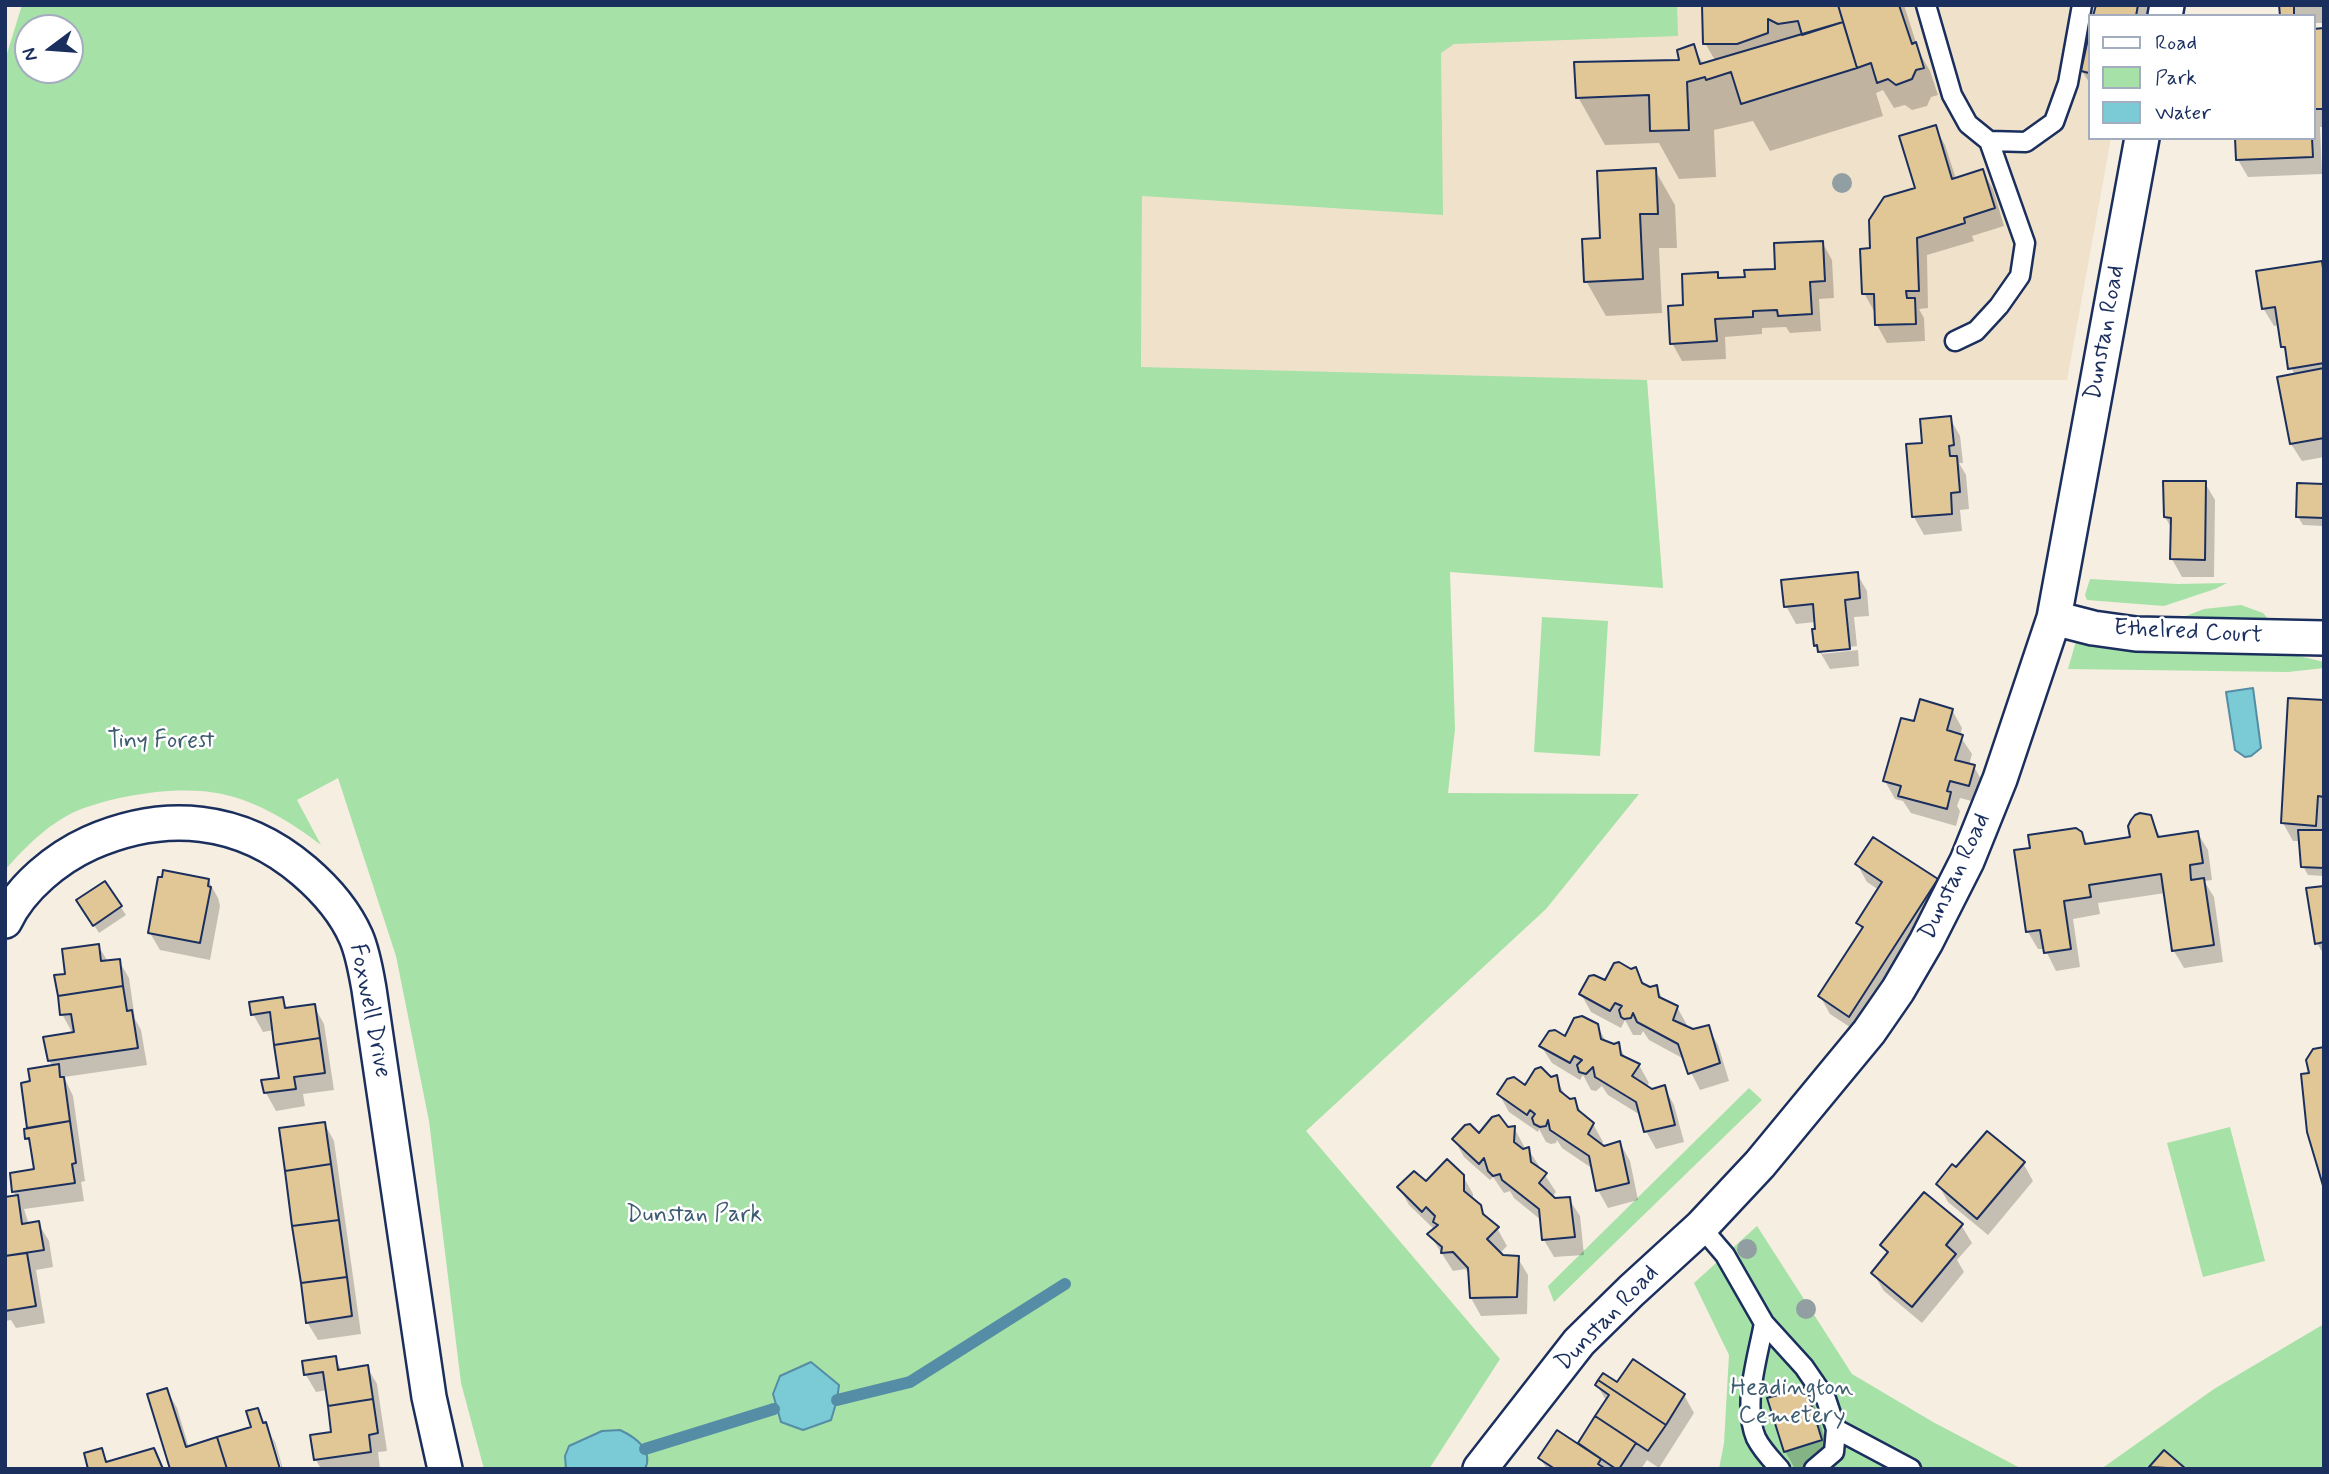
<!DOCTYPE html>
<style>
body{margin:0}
#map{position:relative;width:2329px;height:1474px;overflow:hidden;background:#f6eee0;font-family:Mynerve,sans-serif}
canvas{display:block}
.frame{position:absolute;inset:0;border:7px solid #1b2f5e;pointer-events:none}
.legend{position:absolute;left:2088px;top:14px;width:228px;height:126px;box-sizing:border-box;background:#fff;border:2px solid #a4acbf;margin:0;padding:9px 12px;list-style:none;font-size:21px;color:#1b2f5e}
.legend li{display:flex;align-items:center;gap:14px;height:35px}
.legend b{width:35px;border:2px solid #a4acbf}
.north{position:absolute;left:14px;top:14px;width:70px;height:70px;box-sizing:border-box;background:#fff;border:2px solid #a4acbf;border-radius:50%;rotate:254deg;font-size:19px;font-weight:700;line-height:28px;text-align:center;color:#1b2f5e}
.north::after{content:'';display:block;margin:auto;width:24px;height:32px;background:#1b2f5e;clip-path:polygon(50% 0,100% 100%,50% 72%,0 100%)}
</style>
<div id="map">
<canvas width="2329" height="1474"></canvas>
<div class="frame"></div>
<ul class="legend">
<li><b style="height:9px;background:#fff"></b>Road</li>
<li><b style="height:19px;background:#a6e1a7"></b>Park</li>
<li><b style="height:19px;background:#7acbd5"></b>Water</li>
</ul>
<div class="north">N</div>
</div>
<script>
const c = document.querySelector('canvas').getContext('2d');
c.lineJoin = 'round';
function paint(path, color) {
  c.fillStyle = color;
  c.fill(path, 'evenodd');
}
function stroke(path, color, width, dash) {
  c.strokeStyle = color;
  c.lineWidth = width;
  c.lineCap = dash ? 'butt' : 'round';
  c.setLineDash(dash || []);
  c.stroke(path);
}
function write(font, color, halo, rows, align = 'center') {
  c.font = font + ' Mynerve,sans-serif';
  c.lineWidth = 5;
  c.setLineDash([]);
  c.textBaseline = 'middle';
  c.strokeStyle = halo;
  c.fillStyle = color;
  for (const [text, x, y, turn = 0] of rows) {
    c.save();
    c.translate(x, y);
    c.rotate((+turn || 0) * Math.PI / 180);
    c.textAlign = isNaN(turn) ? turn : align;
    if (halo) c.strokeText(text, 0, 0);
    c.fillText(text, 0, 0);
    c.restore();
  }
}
const built = new Path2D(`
 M1120 5H2138L2136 16H2089V138H2111L2067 380H1647L1663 588 1141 367 1142 196Z`);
const green = new Path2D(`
 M22 5H1677L1678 36 1454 44 1441 53 1443 215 1142 196 1141 367 1647 380 1663 588 1450 572 1455 729 1448 793 1639 794 1546 909 1306 1131 1500 1359 1429 1469H484L461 1383 429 1121 396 956 338 778 297 800 321 845C292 823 259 802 222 794 182 785 123 794 84 808 53 819 26 846 5 870V60ZM28 28H70V70H28Z
 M2090 579 2177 584 2227 583 2215 589 2164 606 2087 600 2085 595Z
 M2241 605 2263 613 2271 622 2181 618 2204 609Z
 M1542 617 1608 621 1600 756 1534 752Z
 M2076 641 2196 654 2251 652 2299 656 2324 662V668L2288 672 2068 669Z
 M1749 1088 1762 1100 1554 1302 1548 1286Z
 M2230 1127 2265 1261 2203 1277 2167 1143Z
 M1757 1226 1852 1374 1933 1422 2022 1469H1719L1724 1443 1729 1355 1694 1283Z
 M2324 1324V1469H2101L2214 1389Z`);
const water = new Path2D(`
 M2253 688 2261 748 2251 756 2245 757 2235 750 2226 692Z
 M811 1362 839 1385 837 1400 831 1420 803 1430 781 1422 773 1394 780 1376Z
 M620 1430C635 1437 654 1450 645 1469H566L565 1456 569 1446 602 1431Z`);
const shadow = new Path2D(`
 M1704 5H1904L1919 52 1930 71 1938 95 1931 97 1927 106 1912 110 1905 105 1894 108 1883 90 1876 93 1883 116 1770 151 1753 121 1714 130 1716 177 1679 179 1659 143 1605 145 1578 97 1682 62 1693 47 1704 65 1716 62 1705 43Z
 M2097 5H2176L2173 16H2095Z
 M2281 5H2324V23H2313V16H2282Z
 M2313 30H2324V127H2320L2322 174 2248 177 2238 160 2237 138H2313Z
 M2089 41V82L2082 71Z
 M1935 127 1945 145 1956 179 1983 171 1993 189 2004 226 1972 236 1974 241 1927 255 1928 308 1919 309 1924 318 1925 341 1887 343 1877 325 1876 311H1874L1864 293 1872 249 1917 189Z
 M1655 170 1675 205 1677 248H1659L1662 313 1606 316 1586 281 1602 240Z
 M1822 242 1832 260 1834 298 1819 299 1821 331 1790 333 1786 327 1762 328V334L1725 337 1726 359 1682 361 1672 343 1685 306 1717 274 1720 280 1747 279 1777 270Z
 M2321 263 2324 268V457L2302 461 2291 444 2295 376 2283 346 2279 325 2274 326 2263 308Z
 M1950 418 1960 436 1963 463H1959L1966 475 1969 509 1960 510 1962 531 1924 535 1914 517 1908 446 1924 444Z
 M2205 483 2215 500 2214 577H2182L2172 559V529L2165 517Z
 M2324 485V526L2303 525 2298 517Z
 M1857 574 1867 591 1869 616 1854 617 1857 646 1822 650V654L1858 650 1859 666 1830 669 1816 645V622L1796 624 1786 606Z
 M2324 704V876L2308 875 2303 866 2301 841H2293L2283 823Z
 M1952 710 1962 728 1960 736 1972 754 1969 765 1974 767 1984 784 1979 803 1960 798 1957 806 1960 811 1956 826 1911 813 1903 801 1895 799 1885 781 1915 723Z
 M2150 817 2161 838 2197 832 2208 850 2212 880 2204 881 2214 897 2223 962 2184 968 2174 951 2165 893 2098 903 2100 914 2073 919 2080 967 2056 971 2045 949H2038L2028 932 2016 852 2032 850 2081 833 2088 845 2132 839Z
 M1857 864 1937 881 1947 898 1859 1033 1830 1014 1820 996 1862 930 1858 923 1879 890 1867 882Z
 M208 880 218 898 220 906 210 960 160 950 150 933Z
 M104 883 126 915 99 933 84 909Z
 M2324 887V955L2317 943Z
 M98 945 108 962 119 961 129 978 135 1019 141 1030 147 1065 64 1077 73 1096 85 1181 81 1182 84 1201 24 1209 29 1225 38 1223 49 1241 53 1267 36 1270 45 1323 16 1328 11 1320 5 1321V1199L17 1197 14 1192 36 1171 32 1148 27 1138 29 1129 23 1084 32 1083 53 1067 49 1060 73 1034 62 1014 67 976Z
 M1636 969 1646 987 1650 989 1656 987 1664 1001 1677 1007 1687 1025 1686 1028 1693 1031 1708 1027 1718 1045 1729 1081 1700 1090 1684 1059 1649 1040 1643 1031 1641 1035H1633L1625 1020 1621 1028 1591 1012 1581 994Z
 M282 999 288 1010 314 1006 324 1024 334 1090 303 1094 305 1106 276 1111 266 1093 264 1082 281 1079 274 1030 263 1032 253 1014Z
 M1597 1026 1607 1043 1614 1046 1618 1044 1626 1059 1639 1065 1649 1083 1646 1087 1651 1091 1664 1087 1674 1105 1684 1142 1656 1149 1646 1131 1642 1116 1608 1095 1602 1086 1596 1091 1591 1090 1583 1075 1580 1080 1552 1063 1541 1046Z
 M1556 1077 1567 1100H1574L1585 1118 1593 1124 1603 1142 1601 1146 1604 1148 1620 1143 1630 1161 1638 1200 1608 1208 1598 1190 1593 1169 1562 1148 1557 1140 1556 1143 1551 1144 1546 1142 1539 1129 1538 1132 1509 1112 1499 1094Z
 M324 1123 334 1141 361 1334 318 1340 307 1322Z
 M1514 1128 1524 1146V1150L1528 1149 1556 1192 1551 1198 1554 1200 1569 1199 1580 1216 1584 1255 1554 1257 1544 1240 1541 1220 1514 1198 1510 1191 1504 1193 1493 1177 1490 1180 1464 1157 1454 1139Z
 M2023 1163 2033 1181 1988 1235 1948 1202 1938 1184 1956 1170Z
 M1463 1176 1473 1194V1200L1480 1206 1489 1221 1497 1228 1507 1246 1499 1254 1502 1257H1517L1528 1275 1527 1314 1481 1316 1471 1298 1470 1274 1465 1269 1453 1271 1430 1235 1435 1230 1409 1205 1399 1187Z
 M1961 1225 1972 1243 1957 1260 1964 1272 1922 1323 1884 1291 1873 1273 1888 1255 1882 1245Z
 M335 1358 342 1371 367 1367 377 1384 387 1451 378 1452 380 1469H321L316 1460 312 1436 333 1433 327 1390 316 1392 306 1375Z
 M1597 1385H1618L1684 1395 1694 1413 1659 1468 1647 1460 1641 1469H1547L1540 1458 1578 1446 1607 1402Z
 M1805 1389 1815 1407 1831 1458 1795 1469 1785 1451Z
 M167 1390 177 1408 189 1448 253 1428 257 1410 267 1427 172 1469Z
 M272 1437 275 1442 283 1469H282Z`);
const stream = new Path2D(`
 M837 1400 910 1382 1065 1284
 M645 1449 774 1409`);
const building = new Path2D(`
 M1702 5H1838L1843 22 1802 35 1798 21 1778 24 1768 19V33L1737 44H1703Z
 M1838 5H1899L1912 44 1916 42 1924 68 1916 70 1912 79 1896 85 1888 79 1877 83 1871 63 1857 68Z
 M2096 5H2138L2136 16H2093Z
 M2279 5H2318L2294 6V16H2280Z
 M1843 22 1857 68 1741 104 1731 72 1706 80 1705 77 1687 82 1689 130 1650 131 1649 95 1576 98 1574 62 1679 60 1677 50 1694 44 1700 64Z
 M2324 28V109H2313V29Z
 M2089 34V73L2081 71Z
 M1936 125 1952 179 1983 169 1995 208 1964 218 1965 223 1917 238 1919 291H1906L1907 298H1915L1916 324 1875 325 1874 294H1862L1860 249 1870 248 1869 220 1884 197 1915 188 1899 136Z
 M2235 138H2312L2313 157 2236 160Z
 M1656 168 1658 214H1640L1643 279 1584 282 1582 239 1600 238 1597 171Z
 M1823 241 1825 281 1810 282 1812 314 1778 316 1777 310 1753 311V317L1715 319 1717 341 1670 344 1668 306 1683 305 1682 274 1718 272V278L1745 277 1744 270 1775 269 1774 243Z
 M2322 261 2324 275V363L2288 369 2285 347H2281L2275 307 2262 309 2256 271Z
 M2324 368V438L2290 444 2277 377Z
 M1951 416 1954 445 1949 446 1950 456H1957L1960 492 1951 493 1952 514 1912 517 1906 444 1922 443 1920 419Z
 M2163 481H2206L2205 560 2170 559 2171 518 2164 517Z
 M2297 483 2324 484V518L2296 517Z
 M1858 572 1860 598 1845 600 1850 649 1818 652 1817 645 1814 646 1812 629H1815L1813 604 1784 607 1781 580Z
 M2288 698 2324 700V797L2318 796 2316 826 2281 823Z
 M1920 699 1953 709 1947 730 1963 735 1955 760 1975 765 1969 786 1950 781 1947 791 1951 792 1947 809 1898 796 1901 786 1883 781 1901 718 1914 721Z
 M2140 813 2151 815 2158 837 2198 831 2203 863 2190 865 2191 880 2204 878 2214 945 2172 951 2161 874 2089 885 2091 897 2064 901 2071 949 2044 953 2040 930 2026 932 2014 850 2030 848 2028 835 2076 828 2082 832 2085 844 2130 837 2128 826 2131 820 2135 815Z
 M2298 830H2324V868L2301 867Z
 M1873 837 1938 879 1849 1017 1818 996 1863 927 1856 923 1882 882 1855 864Z
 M163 870 209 879 208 886 211 887 200 943 148 933 158 877H162Z
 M105 881 122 906 93 926 76 900Z
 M2324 886V942L2315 944 2306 888Z
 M99 944 101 961 120 959 123 986 58 996 54 975 65 974 62 949Z
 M1619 962 1631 969 1636 967 1642 983 1650 987 1657 985 1659 997 1678 1006 1673 1020 1693 1029 1709 1025 1720 1063 1688 1074 1678 1044 1637 1022 1633 1013 1631 1018 1624 1019 1621 1017 1619 1010 1622 1006 1615 1003 1610 1011 1579 994 1589 976 1594 975 1605 980 1614 963Z
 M123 986 127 1011 132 1010 138 1048 48 1061 43 1037 74 1032 71 1014 60 1015 58 996Z
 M283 997 285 1008 315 1004 320 1038 274 1045 270 1012 251 1015 249 1002Z
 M1582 1016 1598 1024 1601 1039 1614 1044 1619 1042 1621 1055 1640 1064 1632 1076 1652 1089 1665 1085 1675 1125 1644 1132 1636 1102 1595 1077 1593 1067 1586 1074 1579 1072 1577 1065 1582 1060 1574 1056 1570 1063 1539 1046 1549 1031 1555 1030 1565 1036 1574 1018Z
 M320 1038 325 1073 294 1077 296 1089 264 1093 261 1080 279 1078 274 1045Z
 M2324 1047V1189L2307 1132 2301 1074 2309 1073 2306 1060 2313 1049Z
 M59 1064 60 1077H64L70 1121 27 1128 21 1083 30 1081 28 1069Z
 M1541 1067 1551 1077 1557 1075 1560 1091 1570 1099 1575 1098 1578 1110 1594 1123 1588 1134 1604 1146 1620 1141 1629 1183 1596 1191 1589 1156 1550 1130 1548 1120 1546 1126 1540 1127 1534 1124 1532 1118 1535 1114 1530 1110 1527 1115 1497 1094 1507 1079 1514 1077 1525 1085 1535 1069Z
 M1499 1115 1508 1127 1515 1126 1514 1142 1523 1149 1529 1147 1531 1162 1547 1173 1539 1183 1555 1198 1570 1197 1575 1237 1542 1240 1539 1209 1502 1180 1500 1174 1493 1176 1488 1171 1484 1158 1479 1164 1452 1139 1465 1125 1470 1124 1479 1133 1492 1117Z
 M70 1121 76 1163 72 1164 75 1183 12 1192 10 1173 34 1169 29 1138 25 1139 24 1129Z
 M325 1122 331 1164 285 1171 279 1128Z
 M1987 1131 2025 1162 1977 1219 1936 1184 1952 1164 1956 1167Z
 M1447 1159 1464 1175V1191L1481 1205 1483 1214 1499 1227 1487 1239 1503 1255 1519 1256 1517 1297 1470 1298 1468 1268 1453 1252 1441 1253 1442 1247 1427 1234 1438 1225 1433 1222 1435 1216 1426 1207 1422 1212 1397 1187 1414 1171 1426 1181Z
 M331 1164 339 1220 292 1226 285 1171Z
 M1924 1192 1963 1224 1946 1245 1956 1254 1912 1307 1871 1273 1888 1252 1880 1245Z
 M18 1195 22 1224 39 1221 44 1250 5 1256V1197Z
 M339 1220 347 1277 301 1283 292 1226Z
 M27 1253 36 1306 5 1311V1256Z
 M347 1277 352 1316 306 1323 301 1283Z
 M336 1356 338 1370 368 1365 373 1399 328 1406 323 1372 304 1375 302 1361Z
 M1633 1359 1685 1394 1666 1425 1598 1380 1603 1373 1617 1382Z
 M1598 1380 1666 1425 1648 1451 1595 1416 1609 1395 1595 1385Z
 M1806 1387 1822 1440 1784 1452 1767 1398Z
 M167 1388 186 1447 217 1437 227 1469H170L147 1394Z
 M373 1399 378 1433 369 1435 371 1452 314 1460 310 1435 331 1432 328 1406Z
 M258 1408 263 1423 266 1422 280 1469H227L217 1437 251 1427 246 1411Z
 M1595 1416 1636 1443 1619 1469H1616L1578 1443Z
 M1557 1430 1601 1459 1598 1464 1606 1469H1555L1538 1458Z
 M102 1448 106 1462 154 1448 163 1469H88L84 1453Z
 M2164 1450 2186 1469 2149 1467Z`);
const lane = new Path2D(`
 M1926 5 1952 95 1968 124 1989 141 2026 142 2054 122 2068 83 2082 5
 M1955 341 1976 331 1999 306 2020 276 2025 243 1989 141
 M1701 1227 1725 1255 1764 1323 1804 1367 1826 1399 1836 1429 1911 1469
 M1764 1323C1758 1357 1742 1404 1756 1438 1762 1450 1771 1459 1780 1469
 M1814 1469 1834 1452 1836 1429`);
const street = new Path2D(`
 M2165 16 2167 5
 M2054 618 2093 628 2136 634 2324 638
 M5 921C21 887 57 858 90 843 165 810 241 817 304 871 325 889 345 912 356 937 363 953 366 972 369 989L429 1397 445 1469
 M1480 1469 1579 1342 1631 1291 1701 1227 1760 1164 1869 1032 1898 990 1926 942 1967 861 2000 779 2054 618 2142 138`);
const trees = [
 [1842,183],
 [1747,1249],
 [1806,1309]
];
const streetNames = [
 ["Dunstan Road",2106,333,-80],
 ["Ethelred Court",2188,633,3],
 ["Dunstan Road",1956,877,-65],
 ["Foxwell Drive",369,1011,79],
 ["Dunstan Road",1608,1319,-46]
];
const parkNames = [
 ["Tiny Forest",161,742],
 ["Dunstan Park",694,1216],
 ["Headington",1792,1389],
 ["Cemetery",1792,1417]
];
paint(built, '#f0e2ca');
paint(green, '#a6e1a7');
paint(water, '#7acbd5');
stroke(water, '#548da5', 2);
paint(shadow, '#0003');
stroke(stream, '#548da5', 12);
paint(building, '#e1c796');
stroke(building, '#1b2f5e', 2);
stroke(lane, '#1b2f5e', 23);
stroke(street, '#1b2f5e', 38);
stroke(lane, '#fff', 18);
stroke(street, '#fff', 33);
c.fillStyle = '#919ea2';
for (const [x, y] of trees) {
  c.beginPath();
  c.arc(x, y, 10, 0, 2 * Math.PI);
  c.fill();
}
write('24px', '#1b2f5e', '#fff', streetNames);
write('24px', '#3e5c70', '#fff', parkNames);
</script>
